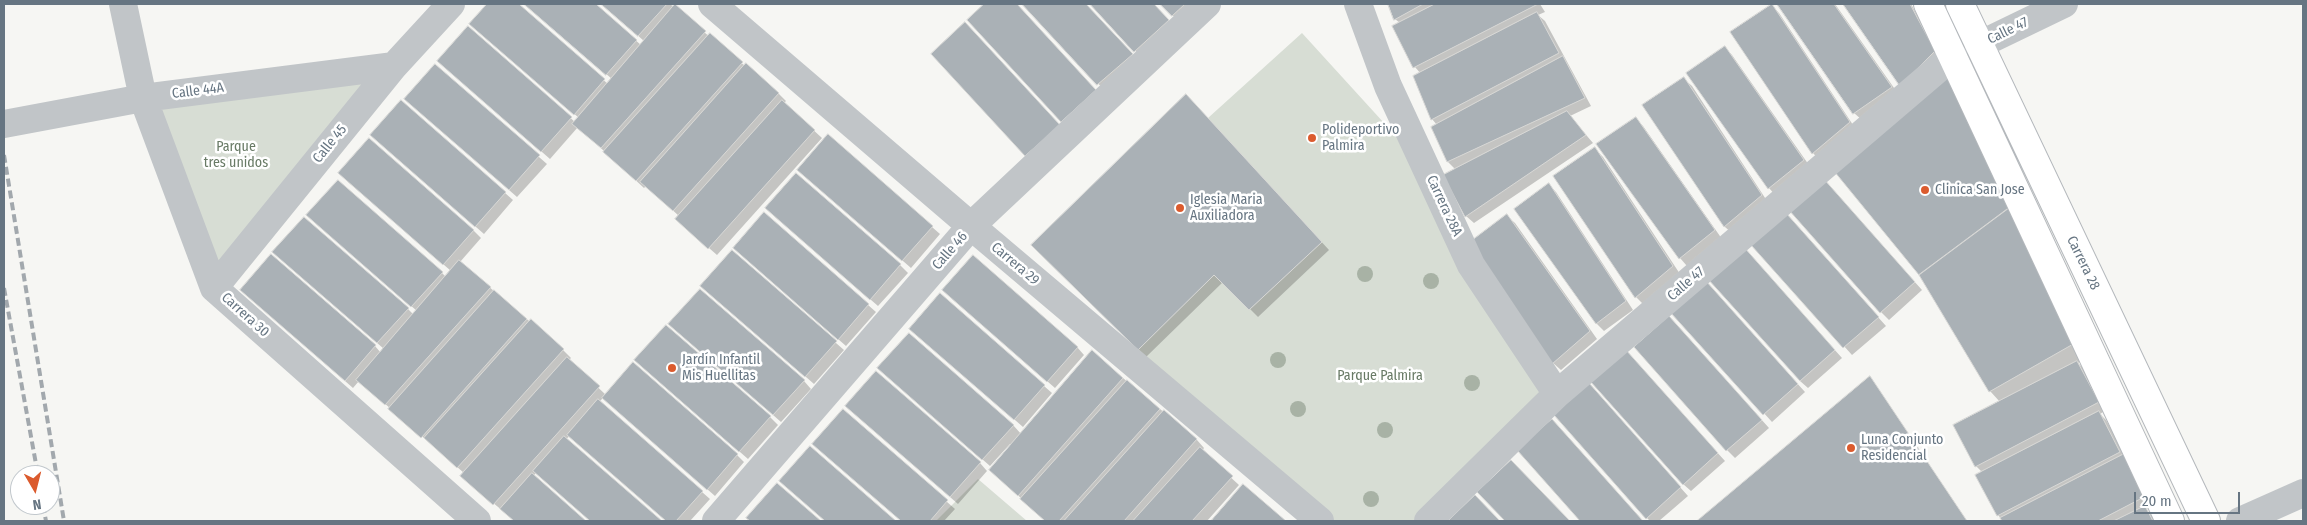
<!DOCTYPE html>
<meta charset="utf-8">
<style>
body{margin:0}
#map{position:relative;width:2307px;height:525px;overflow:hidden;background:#f6f6f3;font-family:"Fira Sans Condensed",sans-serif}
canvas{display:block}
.frame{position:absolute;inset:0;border:5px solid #667582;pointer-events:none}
.north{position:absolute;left:10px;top:465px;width:50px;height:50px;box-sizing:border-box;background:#fff;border:1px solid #c2c8cd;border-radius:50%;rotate:172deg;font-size:14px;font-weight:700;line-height:20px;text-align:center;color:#667582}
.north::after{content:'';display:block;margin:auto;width:18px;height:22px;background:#db5b2e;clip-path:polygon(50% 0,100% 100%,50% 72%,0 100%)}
.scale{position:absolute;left:2134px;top:492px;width:106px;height:22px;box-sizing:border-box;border:2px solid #667582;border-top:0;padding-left:6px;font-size:15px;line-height:18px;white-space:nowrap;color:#667582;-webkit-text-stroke:4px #fff;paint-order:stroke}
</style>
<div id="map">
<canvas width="2307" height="525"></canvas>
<div class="frame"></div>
<div class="north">N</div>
<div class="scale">20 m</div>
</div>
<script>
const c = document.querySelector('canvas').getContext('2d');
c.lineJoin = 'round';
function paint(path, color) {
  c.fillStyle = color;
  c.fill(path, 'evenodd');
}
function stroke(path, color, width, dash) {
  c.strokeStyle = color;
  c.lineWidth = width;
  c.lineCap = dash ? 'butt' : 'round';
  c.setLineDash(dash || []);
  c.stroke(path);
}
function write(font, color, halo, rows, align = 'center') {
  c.font = font + ' "Fira Sans Condensed",sans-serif';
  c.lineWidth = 5;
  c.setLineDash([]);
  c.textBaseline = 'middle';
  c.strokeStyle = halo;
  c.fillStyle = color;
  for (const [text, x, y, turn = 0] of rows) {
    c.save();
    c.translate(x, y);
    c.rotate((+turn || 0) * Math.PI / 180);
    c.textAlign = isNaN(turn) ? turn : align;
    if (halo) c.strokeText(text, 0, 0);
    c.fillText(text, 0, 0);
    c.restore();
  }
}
const green = new Path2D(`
 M1302 33 1415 157 1557 394 1428 521H1325L1138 350 1214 275 1249 310 1322 242 1208 118Z
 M372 80 217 269 156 107Z
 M978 479 1027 521H936Z`);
const shadow = new Path2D(`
 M488 4H517L608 84 612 79 525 4H594L641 45 644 41 602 4H670L745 66 747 65 779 94 786 101 784 103 822 138 717 255 685 227 679 216 646 186 644 188 578 127 550 159 446 68 468 27 575 122 579 118 471 24Z
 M1024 4H1085L1139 62 1106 92Z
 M1091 4H1153L1176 28 1143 59Z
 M1162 4H1201L1180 23Z
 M1389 4H1540L1545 12 1538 15 1545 21 1591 106 1570 116 1593 143 1474 223 1466 216 1456 170 1448 162 1432 127 1437 125 1432 119 1421 74 1415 67 1400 23 1395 19Z
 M1778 4H1835L1899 95 1862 120 1854 113Z
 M1844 4H1911L1942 60 1901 85Z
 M1772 6 1779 13 1857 131 1820 161 1813 153 1732 33Z
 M1725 48 1732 55 1811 168 1776 196 1769 188Z
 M435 66 547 164 517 197 414 107Z
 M1947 75 2088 357 2078 363 2085 370 2106 410 2100 414 2106 420 2153 504 2145 508 2156 521H2003L1998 515 1982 472 1976 466 2000 402 1990 391Z
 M1684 79 1692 86 1769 204 1733 234 1725 227 1644 106Z
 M402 102 513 200 484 234 380 143Z
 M1194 103 1329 250 1258 317 1223 282 1146 357 1033 245Z
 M1635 119 1643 126 1722 239 1687 266 1680 258Z
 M1595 149 1603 157 1680 274 1644 305 1636 297Z
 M807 177 932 227 940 234 911 268Z
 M347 181 473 230 481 238 460 262 563 350 571 358 569 360 606 395 737 455 744 462 715 496 603 398 599 402 710 499 690 521H667L570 436 566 439 660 521H591L536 473 533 476 585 521H515L469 483 464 473 359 381 353 388 249 297 375 346 381 353 384 349 282 260 408 309 414 315 417 311 315 223 442 273 446 277 451 271Z
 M1549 185 1556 192 1633 310 1604 331 1597 324 1516 209Z
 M1830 187 1922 290 1889 320 1881 312Z
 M765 214 876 312 846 346 743 256Z
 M774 216 900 265 908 273 878 306Z
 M1507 216 1515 223 1597 339 1561 370 1553 363Z
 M1794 223 1886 326 1852 355 1753 245Z
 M732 252 844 350 814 384 710 293Z
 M1750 255 1842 358 1808 388 1800 381Z
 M1713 290 1805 392 1772 422 1672 312Z
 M951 298 1077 347 1084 355 1055 388Z
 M1677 325 1769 428 1735 458 1727 450Z
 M677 331 804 381 811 389 781 422Z
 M919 336 1044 386 1052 393 1023 427Z
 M1092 352 1197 440 1204 448 1202 451 1239 485 1207 521H1046L999 478 1012 446 1010 444 990 466 887 376 1013 425 1022 435Z
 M1633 359 1725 461 1691 491 1683 484Z
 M644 368 770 417 778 425 748 459Z
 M1869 377 1967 521H1699Z
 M1596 393 1688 496 1659 521H1650L1647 518Z
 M844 411 955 509 944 521H902L822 452Z
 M854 413 980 463 987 471 958 504Z
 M1560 428 1643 521H1582L1519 450Z
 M810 447 894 521H826L788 488Z
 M1511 461 1569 521H1506L1478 492Z
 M777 485 819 521H751L748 518Z
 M1243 486 1284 521H1215L1213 519Z`);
const building = new Path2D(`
 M487 4H519L605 79 574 115 469 24Z
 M524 4H596L637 40 606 75Z
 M601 4H667L638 36Z
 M675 4 706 31 601 148 572 124Z
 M984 4H1017L1096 90 1061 122 967 20Z
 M1022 4H1086L1133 54 1097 85Z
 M1090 4H1154L1169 20 1134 52Z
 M1160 4H1185L1172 16Z
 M1388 4H1423L1394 20Z
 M1435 4H1538L1413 68 1392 26Z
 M1772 4 1850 122 1812 154 1730 32Z
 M1777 4H1834L1892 87 1853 114Z
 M1843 4H1910L1935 51 1900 86Z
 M1537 12 1559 53 1431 120 1413 76Z
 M965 22 1060 125 1025 156 931 54Z
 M468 26 572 117 541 152 437 61Z
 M710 33 743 62 636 181 603 152Z
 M1725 46 1804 160 1768 189 1686 73Z
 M1563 56 1585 98 1447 162 1431 127Z
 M746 63 779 93 673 211 640 182Z
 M435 64 540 155 509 190 404 99Z
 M1947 73 2009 208 1919 275 1834 171Z
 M1684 77 1762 195 1724 227 1642 105Z
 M1186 94 1322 242 1249 310 1214 275 1138 350 1031 245Z
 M401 100 506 192 475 227 370 135Z
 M782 100 815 130 708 249 675 219Z
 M1567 111 1586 135 1465 217 1443 175Z
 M1636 117 1715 230 1679 259 1596 144Z
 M828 134 933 226 902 261 797 170Z
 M369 138 474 230 443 265 338 173Z
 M1595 147 1673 266 1635 298 1553 176Z
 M796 173 901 264 870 300 765 208Z
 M1823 178 1915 282 1880 313 1788 209Z
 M338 180 443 272 411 307 306 215Z
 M1549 183 1626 301 1596 324 1514 209Z
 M2009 208 2075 343 1989 392 1919 275Z
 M764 212 869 304 838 340 733 248Z
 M1786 213 1879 317 1843 348 1751 245Z
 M1507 214 1590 331 1552 364 1470 242Z
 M304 217 409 308 377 343 272 252Z
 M1743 246 1835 350 1800 381 1707 278Z
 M732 250 837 341 805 377 700 286Z
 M271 254 376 345 345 381 240 290Z
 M973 255 1078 347 1047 382 942 290Z
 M459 260 491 287 385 405 356 380Z
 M1706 281 1798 384 1763 415 1670 312Z
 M700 289 805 380 773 415 668 324Z
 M494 290 527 319 421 438 388 409Z
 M940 293 1045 385 1014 420 909 329Z
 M1669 316 1762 420 1726 451 1634 347Z
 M531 319 564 349 457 468 424 438Z
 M666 325 771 416 739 452 634 360Z
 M909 333 1014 425 982 460 877 368Z
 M1092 350 1123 378 1018 496 989 470Z
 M1626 350 1718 453 1683 485 1590 381Z
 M567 357 600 386 493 505 460 476Z
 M2077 361 2099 402 1975 467 1953 425Z
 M633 362 738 454 707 490 602 398Z
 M876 371 981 462 950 497 845 406Z
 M1870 376 1967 521H1697Z
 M1127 380 1160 409 1059 521H1045L1020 499Z
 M1589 383 1681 487 1646 519 1554 415Z
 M598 399 703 491 676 521H666L567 435Z
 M843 409 948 500 930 521H901L812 444Z
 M1164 410 1197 439 1124 521H1064Z
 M2099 411 2120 452 1997 516 1975 475Z
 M1552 419 1643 521H1580L1517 450Z
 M564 436 662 521H590L533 471Z
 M810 446 896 521H825L779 481Z
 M1200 447 1233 476 1192 521H1133Z
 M2124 454 2146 496 2098 521H2002L2000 518Z
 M1511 460 1570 521H1505L1477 492Z
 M532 473 586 521H514L500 509Z
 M777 483 821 521H750L746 518Z
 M1243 484 1286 521H1214L1212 520Z
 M1475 495 1500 521H1448Z
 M2145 506 2153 521H2114Z`);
const street = new Path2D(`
 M123 4 143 98 214 288 477 521
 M712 4 971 226 1320 521
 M1358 4 1388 86 1471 265 1557 394
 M1979 45 2064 4
 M4 124 143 98 394 66
 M214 288 394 66 451 4
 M716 521 971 226 1207 4
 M1428 521 1557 394 1953 56
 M2240 521 2303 493`);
const primary = new Path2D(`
 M1928 4 2170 521
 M1960 4 2206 521`);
const rail = new Path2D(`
 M4 155 64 521
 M4 288 38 475
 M43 505 46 521`);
const trees = [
 [1365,274],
 [1431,281],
 [1278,360],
 [1472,383],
 [1298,409],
 [1385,430],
 [1371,499]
];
const markers = [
 [1312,138,5,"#db5b2e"],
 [1925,190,5,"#db5b2e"],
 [1180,208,5,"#db5b2e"],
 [672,368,5,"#db5b2e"],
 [1851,448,5,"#db5b2e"]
];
const streetNames = [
 ["Calle 47",2008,31,-26],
 ["Calle 44A",198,91,-7],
 ["Calle 45",330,144,-51],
 ["Carrera 28A",1444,206,65],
 ["Calle 46",950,251,-49],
 ["Carrera 28",2083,263,64],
 ["Carrera 29",1015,264,40],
 ["Calle 47",1686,284,-41],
 ["Carrera 30",245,315,42]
];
const poiNames = [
 ["Polideportivo",1322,130],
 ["Palmira",1322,146],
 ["Clinica San Jose",1935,190],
 ["Iglesia Maria",1190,200],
 ["Auxiliadora",1190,216],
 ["Jardín Infantil",682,360],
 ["Mis Huellitas",682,376],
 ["Luna Conjunto",1861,440],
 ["Residencial",1861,456]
];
const parkNames = [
 ["Parque",236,147],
 ["tres unidos",236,163],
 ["Parque Palmira",1380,376]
];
paint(green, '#d7ddd4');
paint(shadow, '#0003');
paint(building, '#aab1b6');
stroke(building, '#d7d7d5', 1);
stroke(primary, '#b4b8bc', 30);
stroke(street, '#c1c5c8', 28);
stroke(primary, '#fff', 28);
stroke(rail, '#a2a8ad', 4, [8, 4]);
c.fillStyle = '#a8b2a5';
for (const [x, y] of trees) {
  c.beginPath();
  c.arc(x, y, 8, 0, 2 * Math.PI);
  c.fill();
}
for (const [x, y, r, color] of markers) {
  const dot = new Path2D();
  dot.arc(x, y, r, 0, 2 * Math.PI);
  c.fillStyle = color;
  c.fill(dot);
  stroke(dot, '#fff', 2);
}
write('14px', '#667582', '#fff', streetNames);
write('14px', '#667582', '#fff', poiNames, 'left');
write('14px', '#687a65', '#fff', parkNames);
</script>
